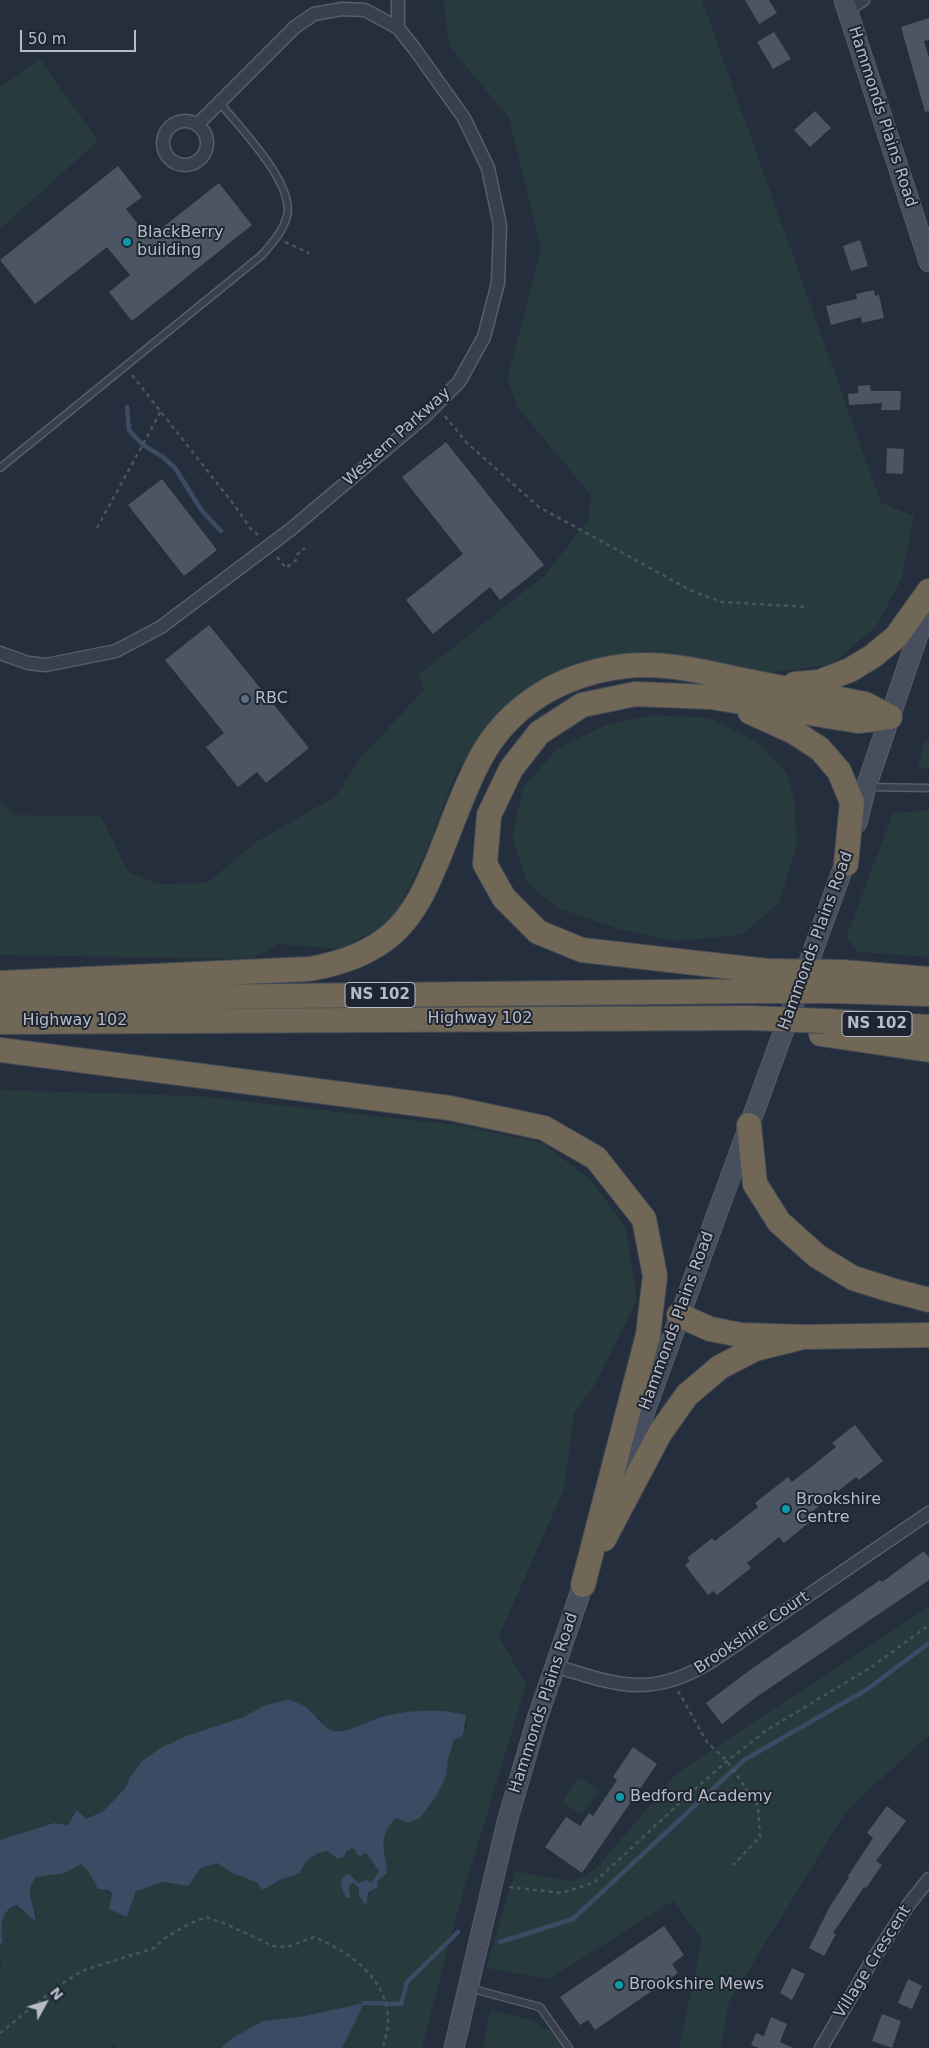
<!DOCTYPE html>
<style>
body{margin:0}
#map{position:relative;width:929px;height:2048px;overflow:hidden;background:#252e3c;font-family:"DejaVu Sans",sans-serif}
canvas{display:block}
.north{position:absolute;left:20px;top:1978px;width:50px;height:50px;-webkit-text-stroke:4px #1e2531;paint-order:stroke;rotate:51deg;font-size:14px;font-weight:700;line-height:20px;text-align:center;color:#b5bbc7}
.north::after{content:'';display:block;margin:auto;width:18px;height:22px;background:#b5bbc7;clip-path:polygon(50% 0,100% 100%,50% 72%,0 100%)}
.scale{position:absolute;left:20px;top:30px;width:116px;height:22px;box-sizing:border-box;border:2px solid #b5bbc7;border-top:0;padding-left:6px;font-size:15px;line-height:18px;white-space:nowrap;color:#b5bbc7;-webkit-text-stroke:4px #1e2531;paint-order:stroke}
</style>
<div id="map">
<canvas width="929" height="2048"></canvas>
<div class="north">N</div>
<div class="scale">50 m</div>
</div>
<script>
const c = document.querySelector('canvas').getContext('2d');
c.lineJoin = 'round';
function paint(path, color) {
  c.fillStyle = color;
  c.fill(path, 'evenodd');
}
function stroke(path, color, width, dash) {
  c.strokeStyle = color;
  c.lineWidth = width;
  c.lineCap = dash ? 'butt' : 'round';
  c.setLineDash(dash || []);
  c.stroke(path);
}
function write(font, color, halo, rows, align = 'center') {
  c.font = font + ' "DejaVu Sans",sans-serif';
  c.lineWidth = 4;
  c.setLineDash([]);
  c.textBaseline = 'middle';
  c.strokeStyle = halo;
  c.fillStyle = color;
  for (const [text, x, y, turn = 0] of rows) {
    c.save();
    c.translate(x, y);
    c.rotate((+turn || 0) * Math.PI / 180);
    c.textAlign = isNaN(turn) ? turn : align;
    if (halo) c.strokeText(text, 0, 0);
    c.fillText(text, 0, 0);
    c.restore();
  }
}
const green = new Path2D(`
 M443 0H702L881 503 914 516 902 578 877 625 831 665 765 673 697 658 647 651 579 661 537 682 497 717 455 774 427 850 393 921 340 949 279 944 251 959 0 955V800L12 815 101 816 128 872 157 884 207 883 256 842 336 796 362 756 424 690 418 675 545 575 588 520 591 495 518 408 507 380 541 249 509 118 450 47Z
 M40 59 98 141 0 229V87Z
 M653 715 709 718 759 743 786 772 794 796 797 845 779 903 741 935 672 941 615 928 558 908 528 884 512 838 523 787 558 748 606 725Z
 M925 740H929V768H918Z
 M929 810V957L858 952 846 938 893 813Z
 M0 1090 198 1096 464 1126 542 1143 591 1180 626 1228 637 1300 595 1384 574 1414 564 1489 499 1636 526 1685 458 1910 422 2048H342L346 2042 305 2016 263 2021 231 2039 221 2048H116L115 2045 111 2048H0V1964L3 1965 0 1959V1944L3 1942C0 1928 1 1909 17 1905L23 1911 35 1914C30 1899 26 1890 36 1877L65 1873 81 1864 89 1872 98 1889C116 1891 118 1903 127 1917L136 1891 163 1882 188 1886 201 1868 217 1863 232 1873 258 1883 262 1889 280 1880 300 1873C304 1861 314 1853 327 1851L338 1859 352 1848 361 1856 365 1853 379 1871 371 1883H358L350 1875 341 1887 346 1898 349 1886 353 1883 359 1888 364 1904 367 1903C368 1888 382 1880 386 1865 387 1860 384 1855 384 1849 381 1836 387 1827 396 1818H420L436 1797 446 1777 448 1759 454 1740 466 1727V1716L454 1712 379 1717 353 1729 335 1731 327 1729 320 1718 266 1705 241 1718 186 1736 162 1747 130 1777 125 1788 103 1811 68 1825 54 1823 0 1840Z
 M929 1606V1735L847 1810 729 2002 721 2048H679L702 1940 673 1901 549 1979 486 1968 515 1871 572 1882 595 1870 677 1773Z
 M578 1777 599 1790 582 1815 562 1802Z
 M490 2010 531 2020 558 2035 566 2048H483Z`);
const water = new Path2D(`
 M287 1700C292 1701 297 1702 302 1705 312 1710 325 1730 334 1731 349 1733 364 1723 378 1718 401 1710 443 1708 466 1715L463 1735 454 1740 448 1759 446 1777 436 1797 420 1818 408 1823 396 1818C376 1838 386 1849 387 1873L377 1881 378 1888 373 1889 368 1893 367 1903 364 1904 359 1895V1888L353 1883 349 1886 350 1898H346L341 1887 342 1878 347 1874 350 1875 358 1883 366 1880 371 1883 379 1871 366 1853 361 1856 358 1855 355 1850 352 1848 346 1852 344 1857 338 1859 327 1851C314 1853 304 1861 300 1873L280 1880 262 1890 258 1883 232 1873 217 1863 201 1868 188 1886 163 1882 136 1891 127 1917 109 1909 112 1893 108 1890 98 1889 89 1872 81 1864 65 1873 36 1877C22 1895 36 1902 35 1921L17 1905C1 1909 0 1928 3 1942L0 1944V1840L54 1823 68 1825 77 1810 86 1819 103 1811 113 1801 125 1788 130 1777 142 1761 162 1747 186 1736 241 1718 266 1705Z
 M364 2003 342 2048H221L231 2039 263 2021 305 2016Z`);
const stream = new Path2D(`
 M127 407 129 430 143 445 163 457 175 468 202 511 221 531
 M500 1942 573 1919 744 1760 866 1690 929 1643
 M364 2003 401 2004 407 1982 458 1932`);
const building = new Path2D(`
 M745 0H769L777 13 759 24Z
 M929 18V40L924 41 929 58V111L925 112 901 27Z
 M774 32 791 59 773 69 757 42Z
 M815 111 831 128 810 147 794 130Z
 M118 166 142 197 126 209 149 238 219 183 252 225 132 321 109 292 130 275 107 247 35 304 0 260Z
 M860 240 868 266 851 271 843 246Z
 M874 290 875 296 879 295 884 318 862 323 861 317 831 325 826 306 857 299 856 294Z
 M870 385 871 391H901L900 410H881L882 403 849 405 848 394 858 393V386Z
 M446 442 544 565 500 600 490 587 433 634 406 600 463 554 402 477Z
 M887 448 904 449 903 474 886 473Z
 M162 479 217 550 184 576 128 505Z
 M209 625 309 748 266 783 257 772 238 787 206 747 224 733 165 660Z
 M855 1425 883 1461 859 1480 856 1477 813 1511 817 1516 784 1543 779 1537 747 1563 751 1568 717 1595 713 1591 708 1595 685 1565 690 1561 687 1558 712 1538 715 1541 758 1507 755 1503 788 1477 792 1482 836 1447 832 1443Z
 M924 1551 929 1558V1580L755 1698 722 1724 706 1703 750 1670 880 1580 882 1582Z
 M633 1747 657 1764 582 1873 545 1847 566 1817 580 1826 589 1813 593 1816 617 1780 613 1777Z
 M887 1806 906 1821 876 1861 882 1865 866 1888 864 1887 833 1933 836 1934 824 1956 809 1948 829 1908 849 1877 848 1876 873 1838 867 1833Z
 M664 1926 684 1955 672 1964 678 1973 595 2030 588 2020 580 2025 560 1997Z
 M792 1968 805 1974 792 2000 780 1993Z
 M908 1979 922 1986 912 2009 898 2003Z
 M882 2014 901 2021 892 2048 872 2041Z
 M771 2017 787 2024 780 2042 793 2048H759L751 2045 756 2033 764 2036Z`);
const path = new Path2D(`
 M285 242 309 253
 M132 375 235 506 250 528 260 537
 M445 416 467 443 539 507 692 591 722 602 808 607
 M97 528 161 411
 M277 557 286 568 296 560 297 555 305 548
 M678 1691 707 1742 727 1761 758 1806 760 1837 733 1865
 M509 1887 562 1893 595 1882 685 1798 727 1761 767 1730 873 1666 929 1625
 M0 2033 61 1984 84 1970 154 1948 165 1938 189 1924 206 1917 226 1924 273 1946 287 1947 314 1937C348 1951 386 1977 388 2018 389 2027 385 2038 383 2048`);
const service = new Path2D(`
 M0 468 262 255C272 243 283 232 287 216 295 183 239 127 220 103
 M867 787 929 788
 M469 1988 540 2007 569 2048`);
const minor = new Path2D(`
 M847 10 863 0
 M398 28V0
 M163 143a22 22 0 1 1 44 0a22 22 0 1 1-44 0Z
 M0 653 28 663 46 665 116 651 161 627 290 530 424 417 459 382 484 337 498 283 500 225 488 168 464 118 414 48 398 28 365 10 342 9 314 14 295 27 198 124
 M555 1666C617 1685 652 1699 712 1661L929 1513
 M821 2048 870 1964 909 1904 929 1879`);
const secondary = new Path2D(`
 M844 0 929 262
 M857 823 866 787 929 603
 M622 1474 849 852
 M454 2048 507 1822 537 1719 587 1573`);
const motorway = new Path2D(`
 M795 684 819 682 850 670 873 656 896 637 929 591
 M750 712 794 732 820 749 839 771 852 802 846 864
 M767 971 582 950 538 932 504 898 485 864 489 815 511 769 539 733 582 705 635 694 711 697 858 721 890 717
 M842 972 929 979
 M0 983 309 969C339 964 369 954 392 934 416 913 428 883 440 854 452 824 463 792 478 763 507 705 563 673 626 666 666 662 704 672 742 680 783 688 824 696 865 704L890 717
 M835 991 929 994
 M0 999 760 991
 M827 1021 929 1027
 M0 1022 751 1018
 M821 1034 929 1050
 M0 1050 450 1108 544 1128 596 1158 644 1219 655 1276 648 1335 583 1585
 M749 1125 755 1184 779 1222 817 1256 853 1278 891 1290 929 1300
 M679 1315 710 1329 741 1335 803 1337 929 1335
 M604 1539 660 1433 687 1395 720 1367 755 1349 803 1337`);
const motorwayBridge = new Path2D(`
 M767 971 842 972
 M760 991H835
 M751 1018 825 1021`);
const markers = [
 [127,242,5,"#0f9aa8"],
 [245,699,5,"#5c6f8a"],
 [786,1509,5,"#0f9aa8"],
 [620,1797,5,"#0f9aa8"],
 [619,1985,5,"#0f9aa8"]
];
const shields = [
 [380,995,70],
 [877,1024,70]
];
const shieldNames = [
 ["NS 102",380,995],
 ["NS 102",877,1024]
];
const streetNames = [
 ["Hammonds Plains Road",882,117,72],
 ["Western Parkway",397,437,-42],
 ["Hammonds Plains Road",816,941,-70],
 ["Highway 102",480,1019],
 ["Highway 102",75,1021],
 ["Hammonds Plains Road",677,1321,-70],
 ["Brookshire Court",752,1633,-34],
 ["Hammonds Plains Road",544,1703,-72],
 ["Village Crescent",873,1962,-58]
];
const poiNames = [
 ["BlackBerry",137,233],
 ["building",137,251],
 ["RBC",255,699],
 ["Brookshire",796,1500],
 ["Centre",796,1518],
 ["Bedford Academy",630,1797],
 ["Brookshire Mews",629,1985]
];
paint(green, '#273a3d');
paint(water, '#3c4b64');
stroke(stream, '#3c4b64', 4.5);
paint(building, '#4b5564');
stroke(service, '#575e6a', 9);
stroke(minor, '#575e6a', 15);
stroke(secondary, '#575e6a', 21);
stroke(motorway, '#444b57', 26);
stroke(path, '#45575a', 2.5, [4, 4]);
stroke(service, '#39404c', 6);
stroke(minor, '#39404c', 12);
stroke(secondary, '#474f5f', 19);
stroke(motorway, '#716756', 24);
stroke(motorwayBridge, '#444b57', 26, []);
stroke(motorwayBridge, '#716756', 24);
for (const [x, y, r, color] of markers) {
  const dot = new Path2D();
  dot.arc(x, y, r, 0, 2 * Math.PI);
  c.fillStyle = color;
  c.fill(dot);
  stroke(dot, '#1e2531', 2);
}
for (const [x, y, w] of shields) {
  const box = new Path2D();
  box.roundRect(x - w / 2, y - 12.5, w, 25, 4);
  c.fillStyle = '#1e2531';
  c.fill(box);
  stroke(box, '#b5bbc7', 1);
}
write('bold 15px', '#b5bbc7', null, shieldNames);
write('16px', '#b5bbc7', '#1e2531', streetNames);
write('16px', '#b5bbc7', '#1e2531', poiNames, 'left');
</script>
